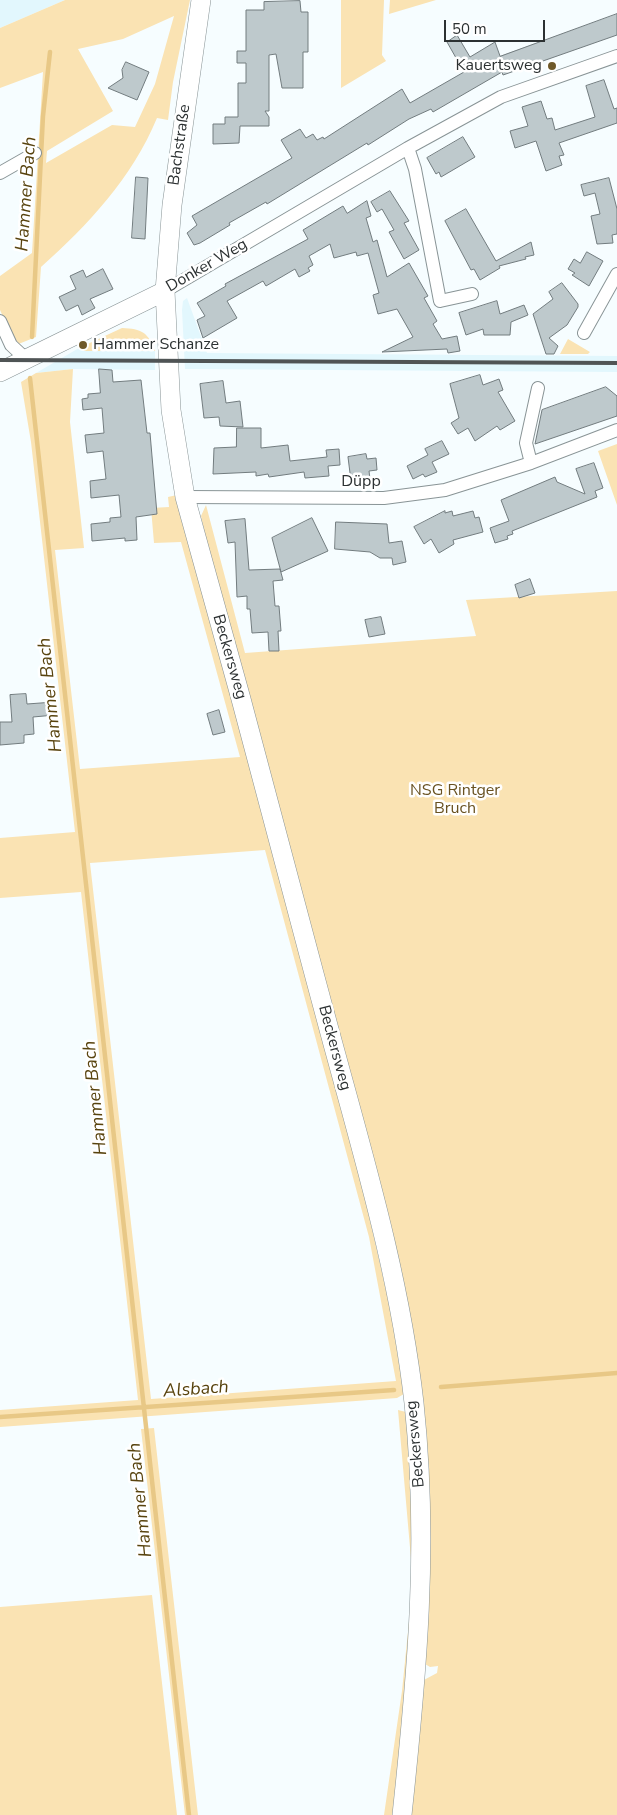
<!DOCTYPE html>
<meta charset="utf-8">
<style>
body{margin:0}
#map{position:relative;width:617px;height:1815px;overflow:hidden;background:#f6fdff;font-family:"Nunito Sans",sans-serif}
canvas{display:block}
.scale{position:absolute;left:444px;top:20px;width:101px;height:22px;box-sizing:border-box;border:2px solid #2c3132;border-top:0;padding-left:6px;font-size:15px;line-height:18px;white-space:nowrap;color:#2c3132;-webkit-text-stroke:4px #fff;paint-order:stroke}
</style>
<div id="map">
<canvas width="617" height="1815"></canvas>
<div class="scale">50 m</div>
</div>
<script>
const c = document.querySelector('canvas').getContext('2d');
c.lineJoin = 'round';
function paint(path, color) {
  c.fillStyle = color;
  c.fill(path, 'evenodd');
}
function stroke(path, color, width, dash) {
  c.strokeStyle = color;
  c.lineWidth = width;
  c.lineCap = dash ? 'butt' : 'round';
  c.setLineDash(dash || []);
  c.stroke(path);
}
function write(font, color, halo, rows, align = 'center') {
  c.font = font + ' "Nunito Sans",sans-serif';
  c.lineWidth = 5;
  c.setLineDash([]);
  c.textBaseline = 'middle';
  c.strokeStyle = halo;
  c.fillStyle = color;
  for (const [text, x, y, turn = 0] of rows) {
    c.save();
    c.translate(x, y);
    c.rotate((+turn || 0) * Math.PI / 180);
    c.textAlign = isNaN(turn) ? turn : align;
    if (halo) c.strokeText(text, 0, 0);
    c.fillText(text, 0, 0);
    c.restore();
  }
}
const built = new Path2D(`
 M0 0H65L0 28Z
 M187 298 207 353 617 356V372L185 369 182 310 183 301Z
 M79 348 83 351H155V370L73 369 36 373Z`);
const green = new Path2D(`
 M65 0H190L173 82 168 120 157 118C132 178 88 225 41 267L36 337 16 345 0 310V276L32 253 43 72 0 88V28ZM174 16 155 84 135 127 112 125 46 163 47 151 113 111 78 49 123 39Z
 M341 0H384L382 55 386 61 341 88Z
 M390 0H436L389 14Z
 M122 328C142 329 148 332 155 351H83L79 348Z
 M568 339 590 352 588 354H560Z
 M73 369 70 422 84 548 55 550 80 769 240 757 181 542 154 543 151 508 169 507 168 497 177 495 355 1154 391 1312 404 1394 397 1398 0 1427V1410L138 1400 81 892 0 898V838L75 832 31 442 21 382 36 373ZM265 850 369 1237 396 1381 151 1399 90 863Z
 M617 444V505L598 451Z
 M206 505 245 653 476 636 466 600 617 591V1815H411L422 1681 437 1673 438 1666 430 1667 425 1664 430 1566 428 1489 419 1381 251 700 206 540 201 516Z
 M398 1410 406 1412C411 1469 416 1526 413 1583 410 1661 402 1738 394 1815H384L402 1691 413 1582Z
 M154 1428 198 1815H185L141 1429Z
 M152 1595 177 1815H0V1607Z`);
const stream = new Path2D(`
 M32 337 43 116 50 52
 M30 378 189 1815
 M441 1387 617 1373
 M0 1417 394 1390`);
const building = new Path2D(`
 M300 1 301 12H308V52H303V88H282L276 54 269 55V111H265L269 117V126H240L239 143 213 144V124H225V117H238V83H246V63H237V51H246V10H264V2Z
 M617 14V35L503 75 502 72 433 112 431 109 409 119 368 145 367 143 267 204 266 202 229 223 230 225 200 243 194 245 187 233 197 225 192 216 292 158 281 140 300 129 306 138 313 134 317 140 323 137 324 139 402 89 410 103 464 72 447 42 457 35 470 57 495 42 500 56Z
 M126 62 149 72 137 100 108 88 123 78 122 70Z
 M604 80 614 109 617 108V123L559 143 564 155 559 156 562 165 546 171 536 141 515 148 510 131 528 126 522 107 541 101 547 119 552 118 555 130 595 117 586 86Z
 M463 137 475 157 441 177 439 172 436 174 427 158Z
 M136 177 148 178 145 239 132 238Z
 M609 178 617 209V234L612 235 613 243 597 244 591 216 600 214 595 193 584 196 581 185Z
 M390 191 409 221 404 223 419 250 404 259 389 232 394 230 382 209 377 212 371 202Z
 M367 201 371 216 366 218 373 242 377 240 387 277 409 263 428 296 424 298 437 321 433 324 442 339 457 336 460 351 448 353 447 349 382 352 413 337 397 309 378 314 373 295 379 293 368 253 357 256 356 252 334 258 330 244 309 256 313 265 308 268 310 271 299 277 295 269 266 286 263 281 227 301 237 318 203 338 197 320 205 316 197 303 226 286 225 284 308 239 303 230 343 206 347 213Z
 M466 209 496 261 531 242 534 255 525 257 526 259 499 266 500 268 480 280 474 269 471 270 445 221Z
 M587 252 603 261 589 286 572 275 575 273 568 269 574 259 580 263Z
 M103 269 113 289 90 299 95 308 82 315 78 305 66 311 59 297 76 289 70 276 83 270 86 277Z
 M562 283 578 304V307L567 325 549 338 558 346 554 354H546L533 314 553 299 549 292Z
 M497 301 500 314 524 305 528 315 511 322 510 335H484L483 329 466 335 459 313Z
 M99 369 112 370 113 382 141 380 147 433H150L157 514 136 517 137 540 125 541V538L92 541 91 524 110 522V518L121 517 119 495 91 498 90 481 106 479 103 451 87 453 85 435 104 433 102 408 83 410 82 399 88 398V394L100 393Z
 M480 375 483 385 499 379 503 390 498 392 515 421 500 430 497 426 475 441 468 428 458 434 451 423 459 418 450 384Z
 M223 381 226 403 240 401 243 427 220 426 219 417 204 418 200 384Z
 M606 387 617 396V416L535 444 542 410Z
 M237 428H261V448L288 445 290 461 327 457 326 450 339 449 340 465 328 466 329 476 305 478 304 472 269 477 268 474 256 476V472L213 474 214 448 236 447Z
 M442 441 449 454 432 462 437 472 425 477 423 474 413 479 407 466 428 455 425 449Z
 M366 454 367 459 376 458 377 470 369 471 370 479 351 481 348 457Z
 M594 463 603 488 595 491 597 497 512 531 513 534 507 536 508 539 495 543 490 528 509 521 501 500 555 477 557 482 585 494 576 469Z
 M445 511V513L452 511 453 516 473 511 475 518 479 517 483 532 453 540 454 544 439 553 431 539 424 544 414 527Z
 M312 518 328 551 281 572 272 538Z
 M245 519 249 570 280 569 283 580 273 581 275 606H279L281 631H278L279 651H269L268 632 252 633 250 609H247V596L237 597 235 542 228 543 225 521Z
 M336 522 387 524 389 543 402 541 406 562 393 565 392 558H380L370 552 335 549Z
 M530 579 535 593 519 598 515 585Z
 M381 617 385 634 369 637 365 620Z
 M26 694 27 704 54 702 55 715 33 717 34 734 24 735V743L0 745V722H12L10 695Z
 M219 710 225 732 213 735 207 714Z`);
const street = new Path2D(`
 M408 148 415 169 440 301 472 294
 M0 173 35 153
 M165 291 408 148 501 97 617 56
 M0 321 11 345 26 359
 M584 333 617 274
 M531 463 526 443 538 388
 M185 497 384 498 445 490 531 463 617 430`);
const secondary = new Path2D(`
 M201 0 172 205 165 291 171 410 185 497C203 564 223 632 241 699 271 811 300 922 330 1033 363 1155 400 1277 414 1403 429 1544 417 1675 402 1815
 M0 372 165 291`);
const rail = new Path2D(`
 M0 360 617 363`);
const markers = [
 [552,66,5,"#6f5929"],
 [83,345,5,"#6f5929"]
];
const poiNames = [
 ["Kauertsweg",542,66],
 ["Hammer Schanze",93,345,"left"]
];
const streetNames = [
 ["Bachstraße",180,145,-82],
 ["Donker Weg",207,266,-30],
 ["Düpp",361,482],
 ["Beckersweg",229,657,74],
 ["Beckersweg",334,1048,75],
 ["Beckersweg",416,1444,-95]
];
const parkNames = [
 ["NSG Rintger",455,791],
 ["Bruch",455,809]
];
const waterNames = [
 ["Hammer Bach",27,194,-86],
 ["Hammer Bach",51,695,-96],
 ["Hammer Bach",96,1098,-96],
 ["Alsbach",196,1390,-4],
 ["Hammer Bach",141,1500,-96]
];
paint(built, '#e2f7fd');
paint(green, '#fae3b3');
stroke(stream, '#e8c886', 4.5);
paint(building, '#bec9cc');
stroke(building, '#727c7f', 1);
stroke(street, '#899496', 14);
stroke(secondary, '#899496', 20);
stroke(street, '#fff', 12);
stroke(secondary, '#fff', 19);
stroke(rail, '#4f5455', 4);
for (const [x, y, r, color] of markers) {
  const dot = new Path2D();
  dot.arc(x, y, r, 0, 2 * Math.PI);
  c.fillStyle = color;
  c.fill(dot);
  stroke(dot, '#fff', 2);
}
write('16px', '#2c3132', '#fff', poiNames, 'right');
write('16px', '#2c3132', '#fff', streetNames);
write('16px', '#695221', '#fff', parkNames);
write('italic 18px', '#58430e', '#fff', waterNames);
</script>
